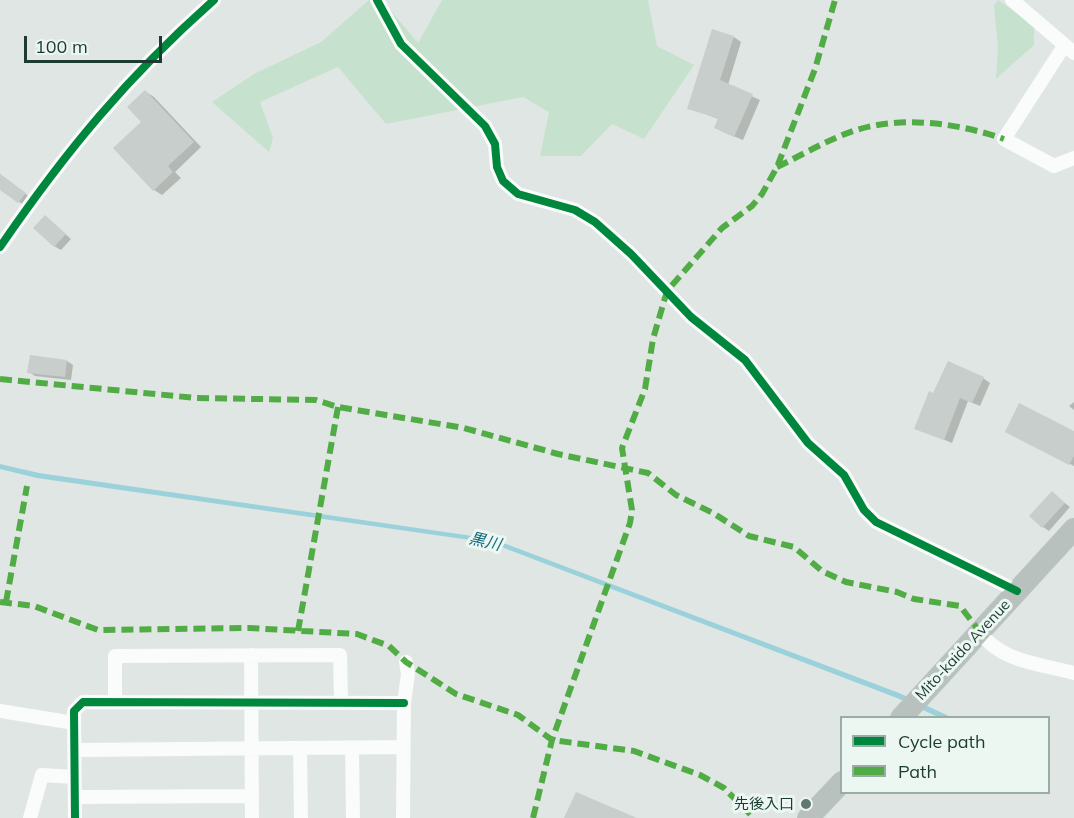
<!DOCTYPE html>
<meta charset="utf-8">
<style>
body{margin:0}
#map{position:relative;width:1074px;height:818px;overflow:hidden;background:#e0e6e3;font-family:Mulish,sans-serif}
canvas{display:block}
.legend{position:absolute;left:840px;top:716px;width:210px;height:78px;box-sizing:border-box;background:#ecf7f2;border:2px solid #99aca6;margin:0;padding:8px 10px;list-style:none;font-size:18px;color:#1c3b33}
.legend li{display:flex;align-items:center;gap:12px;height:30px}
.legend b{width:30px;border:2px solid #99aca6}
.scale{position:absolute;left:24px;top:36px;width:138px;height:27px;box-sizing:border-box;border:3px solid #1c3b33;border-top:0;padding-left:8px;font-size:18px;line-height:21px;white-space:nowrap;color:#1c3b33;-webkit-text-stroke:4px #ecf7f2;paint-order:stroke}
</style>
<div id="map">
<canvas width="1074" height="818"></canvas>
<ul class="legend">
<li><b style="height:8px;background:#00873e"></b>Cycle path</li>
<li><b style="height:8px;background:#52ac45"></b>Path</li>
</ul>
<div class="scale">100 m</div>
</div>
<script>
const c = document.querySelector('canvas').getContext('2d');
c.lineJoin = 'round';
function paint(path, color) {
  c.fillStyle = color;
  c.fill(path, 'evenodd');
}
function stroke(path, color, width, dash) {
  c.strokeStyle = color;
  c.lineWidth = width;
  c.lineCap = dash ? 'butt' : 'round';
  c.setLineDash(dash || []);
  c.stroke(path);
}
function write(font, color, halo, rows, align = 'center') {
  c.font = font + ' Mulish,"Noto Sans JP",sans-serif';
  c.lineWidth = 6;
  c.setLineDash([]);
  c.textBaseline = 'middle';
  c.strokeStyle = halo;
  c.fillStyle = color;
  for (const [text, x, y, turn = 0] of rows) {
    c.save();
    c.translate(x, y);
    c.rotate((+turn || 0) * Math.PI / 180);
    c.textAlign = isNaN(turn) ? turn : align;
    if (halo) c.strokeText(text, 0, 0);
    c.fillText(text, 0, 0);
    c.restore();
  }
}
const green = new Path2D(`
 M369 0H382L418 43 442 0H648L657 46 694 65 644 139 612 124 581 156H540L549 112 523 97 386 124 338 67 260 102 273 138 269 152 212 102 254 74 321 42Z
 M998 0 1034 25V45L996 79 998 48 994 6Z`);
const water = new Path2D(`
 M0 464 39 473 493 539 899 693 951 717H938L897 698 491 543 37 478 0 469Z`);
const shadow = new Path2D(`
 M734 37 741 42 728 85 760 100 743 140 723 132 719 119 688 108Z
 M146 92 154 97 201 147 175 172 181 178 162 195 154 190Z
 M0 174 31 198 25 206 0 188Z
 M46 217 71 239 61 250 54 246Z
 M67 361 73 365 71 380 35 376 29 372Z
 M983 378 990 383 980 406 968 401 952 443 916 428 934 395Z
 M1074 402V410L1069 406Z
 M1074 433V466L1015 436Z
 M1052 493 1070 507 1049 531 1043 527Z`);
const building = new Path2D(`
 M712 29 734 36 720 80 753 94 734 137 714 128 718 118 687 109Z
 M145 90 194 142 168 166 173 172 153 191 113 148 141 122 127 107Z
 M0 174 26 193 18 203 0 190Z
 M45 215 66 234 54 247 33 228Z
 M30 355 67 360 65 377 27 373Z
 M948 361 984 377 972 403 960 398 944 440 914 429 929 391 933 393Z
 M1019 403 1074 431V456L1069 465 1005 432Z
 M1052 491 1065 503 1042 528 1029 516Z
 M576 792 637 818H564Z`);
const minor = new Path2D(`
 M377 0 401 44 485 126 495 144 497 167 503 181 518 194 575 210 595 222 631 254 691 317 745 360 808 443 844 475 864 510 876 522 1017 591
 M1012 0 1074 53
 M1064 46 1004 139 1054 166 1074 158
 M0 247C66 151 127 77 214 0
 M980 632C1000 662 1042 664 1074 673
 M251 655 252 818
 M115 702V656L340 655 341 701
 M0 711 74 723
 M300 748 301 818
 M352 748 353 818
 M74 750 403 747
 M75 797 251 796
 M30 818 42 775 74 777
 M75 818 74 711 83 702 404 703
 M403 818 404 703 408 674 406 662`);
const highway = new Path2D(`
 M901 718 1074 529
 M808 818 842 782`);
const quiet = new Path2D(`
 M777 167C802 155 827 140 853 131 901 115 958 123 1004 139
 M0 379 196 398 316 400 338 407 464 428 558 454 648 473 676 495 713 513 749 536 794 547 822 571 846 582 897 592 914 599 960 606 980 632
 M0 602 34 606 98 630 249 628 357 634 389 646 406 662 456 694 518 715 552 740 634 751 700 775 724 788 754 818
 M6 602 27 486
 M298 631 338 407
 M533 818 552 740 630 523 632 510 622 448 645 389 653 339 667 291 722 228 752 206 762 194 777 167 815 69 835 0`);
const cycleway = new Path2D(`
 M377 0 401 44 485 126 495 144 497 167 503 181 518 194 575 210 595 222 631 254 691 317 745 360 808 443 844 475 864 510 876 522 1017 591
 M0 247C66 151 127 77 214 0
 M75 818 74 711 83 702 404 703`);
const markers = [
 [806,804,6,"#617771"]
];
const streetNames = [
 ["Mito-kaido Avenue",963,650,-47]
];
const poiNames = [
 ["先後入口",794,804]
];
const waterNames = [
 ["黒川",485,542,13]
];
paint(green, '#c6e2cf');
paint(water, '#9ad1db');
paint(shadow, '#0003');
paint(building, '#c7cecb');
stroke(highway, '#bac4c0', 22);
stroke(minor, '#fafbfb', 14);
stroke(highway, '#b8c1be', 20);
stroke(quiet, '#52ac45', 6, [12, 6]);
stroke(cycleway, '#00873e', 8);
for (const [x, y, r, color] of markers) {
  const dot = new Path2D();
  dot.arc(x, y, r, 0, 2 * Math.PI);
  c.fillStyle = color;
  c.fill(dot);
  stroke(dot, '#ecf7f2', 2);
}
write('15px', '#1c3b33', '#ecf7f2', streetNames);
write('15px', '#1c3b33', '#ecf7f2', poiNames, 'right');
write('italic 16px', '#11697c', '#ecf7f2', waterNames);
</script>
